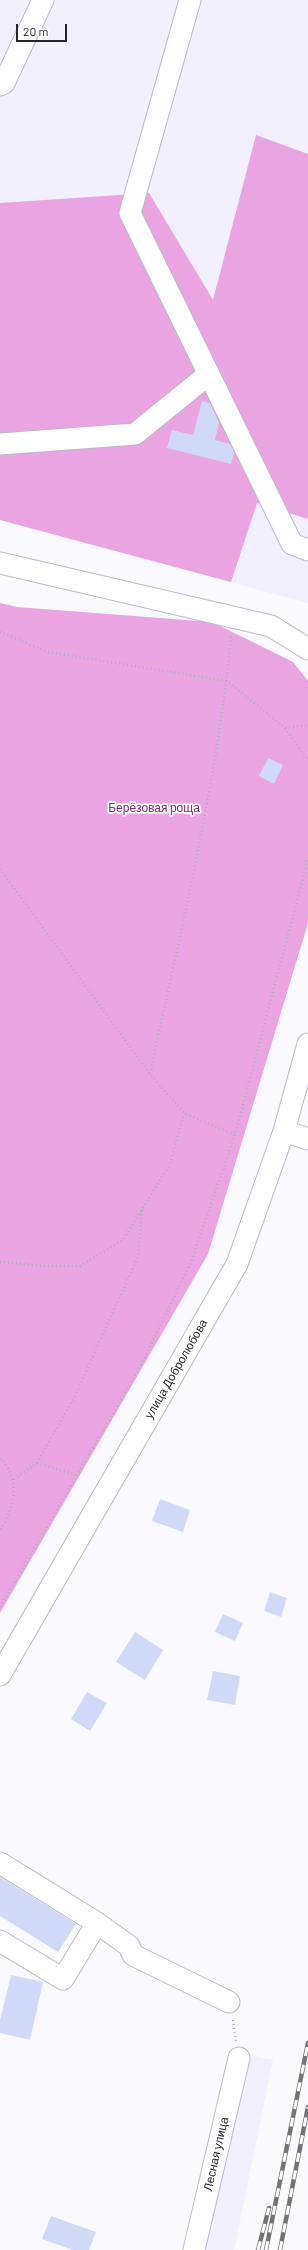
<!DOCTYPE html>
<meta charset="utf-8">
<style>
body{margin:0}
#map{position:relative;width:308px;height:2250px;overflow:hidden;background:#fafafe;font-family:Barlow,sans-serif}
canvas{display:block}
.scale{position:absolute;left:16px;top:24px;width:51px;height:18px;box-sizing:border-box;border:2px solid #26252b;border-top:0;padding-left:5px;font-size:12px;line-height:14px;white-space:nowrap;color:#26252b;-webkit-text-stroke:3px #fff;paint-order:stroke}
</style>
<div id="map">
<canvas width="308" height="2250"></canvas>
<div class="scale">20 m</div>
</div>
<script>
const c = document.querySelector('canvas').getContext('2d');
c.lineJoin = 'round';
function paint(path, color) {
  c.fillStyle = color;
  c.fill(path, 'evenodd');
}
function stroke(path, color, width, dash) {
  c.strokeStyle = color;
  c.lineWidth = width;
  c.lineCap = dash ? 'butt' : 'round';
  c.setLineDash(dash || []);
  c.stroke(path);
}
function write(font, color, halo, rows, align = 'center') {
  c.font = font + ' Barlow,sans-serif';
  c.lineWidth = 3.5;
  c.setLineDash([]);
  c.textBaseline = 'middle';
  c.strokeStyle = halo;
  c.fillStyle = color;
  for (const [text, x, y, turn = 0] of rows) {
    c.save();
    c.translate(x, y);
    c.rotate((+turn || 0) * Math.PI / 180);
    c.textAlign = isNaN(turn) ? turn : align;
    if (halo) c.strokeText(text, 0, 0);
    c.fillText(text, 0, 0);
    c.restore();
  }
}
const built = new Path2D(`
 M0 0H308V603L0 520Z
 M229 2052 273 2060 234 2250H189Z`);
const forest = new Path2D(`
 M256 135 308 154V519L257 503 231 582 0 520V203L149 193 213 300Z
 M0 603 17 607 212 622 293 662 308 681V923L208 1254 0 1613Z`);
const building = new Path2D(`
 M202 401 210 403 219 423 215 440 230 444 234 453 231 464 167 448 172 430 193 435Z
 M268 758 283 765 274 784 259 776Z
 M160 1499 190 1510 183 1532 152 1521Z
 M270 1592 287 1598 281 1617 264 1611Z
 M223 1614 243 1623 235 1641 215 1632Z
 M135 1632 163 1650 145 1680 116 1662Z
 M213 1671 240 1676 235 1705 207 1700Z
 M87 1692 107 1703 90 1731 71 1719Z
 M0 1877 76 1924 58 1952 0 1916Z
 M11 1975 43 1982 30 2040 0 2033V2020Z
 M51 2216 96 2232 89 2250H73L42 2239Z`);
const path = new Path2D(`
 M0 632 48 652 227 681 285 728 308 760
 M285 728 308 725
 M0 869 150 1074 184 1113 235 1135
 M150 1074C181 929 217 784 231 636
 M0 1262 46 1266H80L123 1240 170 1164 184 1113
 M0 1459C4 1461 5 1464 8 1468 19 1489 12 1511 0 1530
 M37 1463 77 1475
 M14 1479 37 1463 75 1396 138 1257 142 1210
 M0 1607 139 1369 191 1262 235 1135 308 859
 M233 2020 236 2041`);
const minor = new Path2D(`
 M190 0 130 213 292 544 308 550
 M0 85 4 83 43 0
 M0 444 135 434 209 374
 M0 563 271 626 308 649
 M284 1131 308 1139
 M0 1675 237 1264 284 1131 308 1044
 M0 1863 97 1923 129 1946 133 1955 229 2002
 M0 1941 63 1979 97 1923
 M194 2250 239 2058`);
const rail = new Path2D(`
 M258 2250 269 2208
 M266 2250 308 2043
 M280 2250 308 2107`);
const parkNames = [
 ["Берёзовая роща",154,808]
];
const streetNames = [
 ["улица Добролюбова",176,1369,-60],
 ["Лесная улица",216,2154,-77]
];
paint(built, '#f2effe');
paint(forest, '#e9a4e1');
paint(building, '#d1d9f9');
stroke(minor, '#bcb9ca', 23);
stroke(path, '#afafb3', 2.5, [1, 3]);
stroke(minor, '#fff', 21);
stroke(rail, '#747378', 4.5);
stroke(rail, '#fff', 3, [9]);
write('12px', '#7b2c75', '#fff', parkNames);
write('12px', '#26252b', '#fff', streetNames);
</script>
